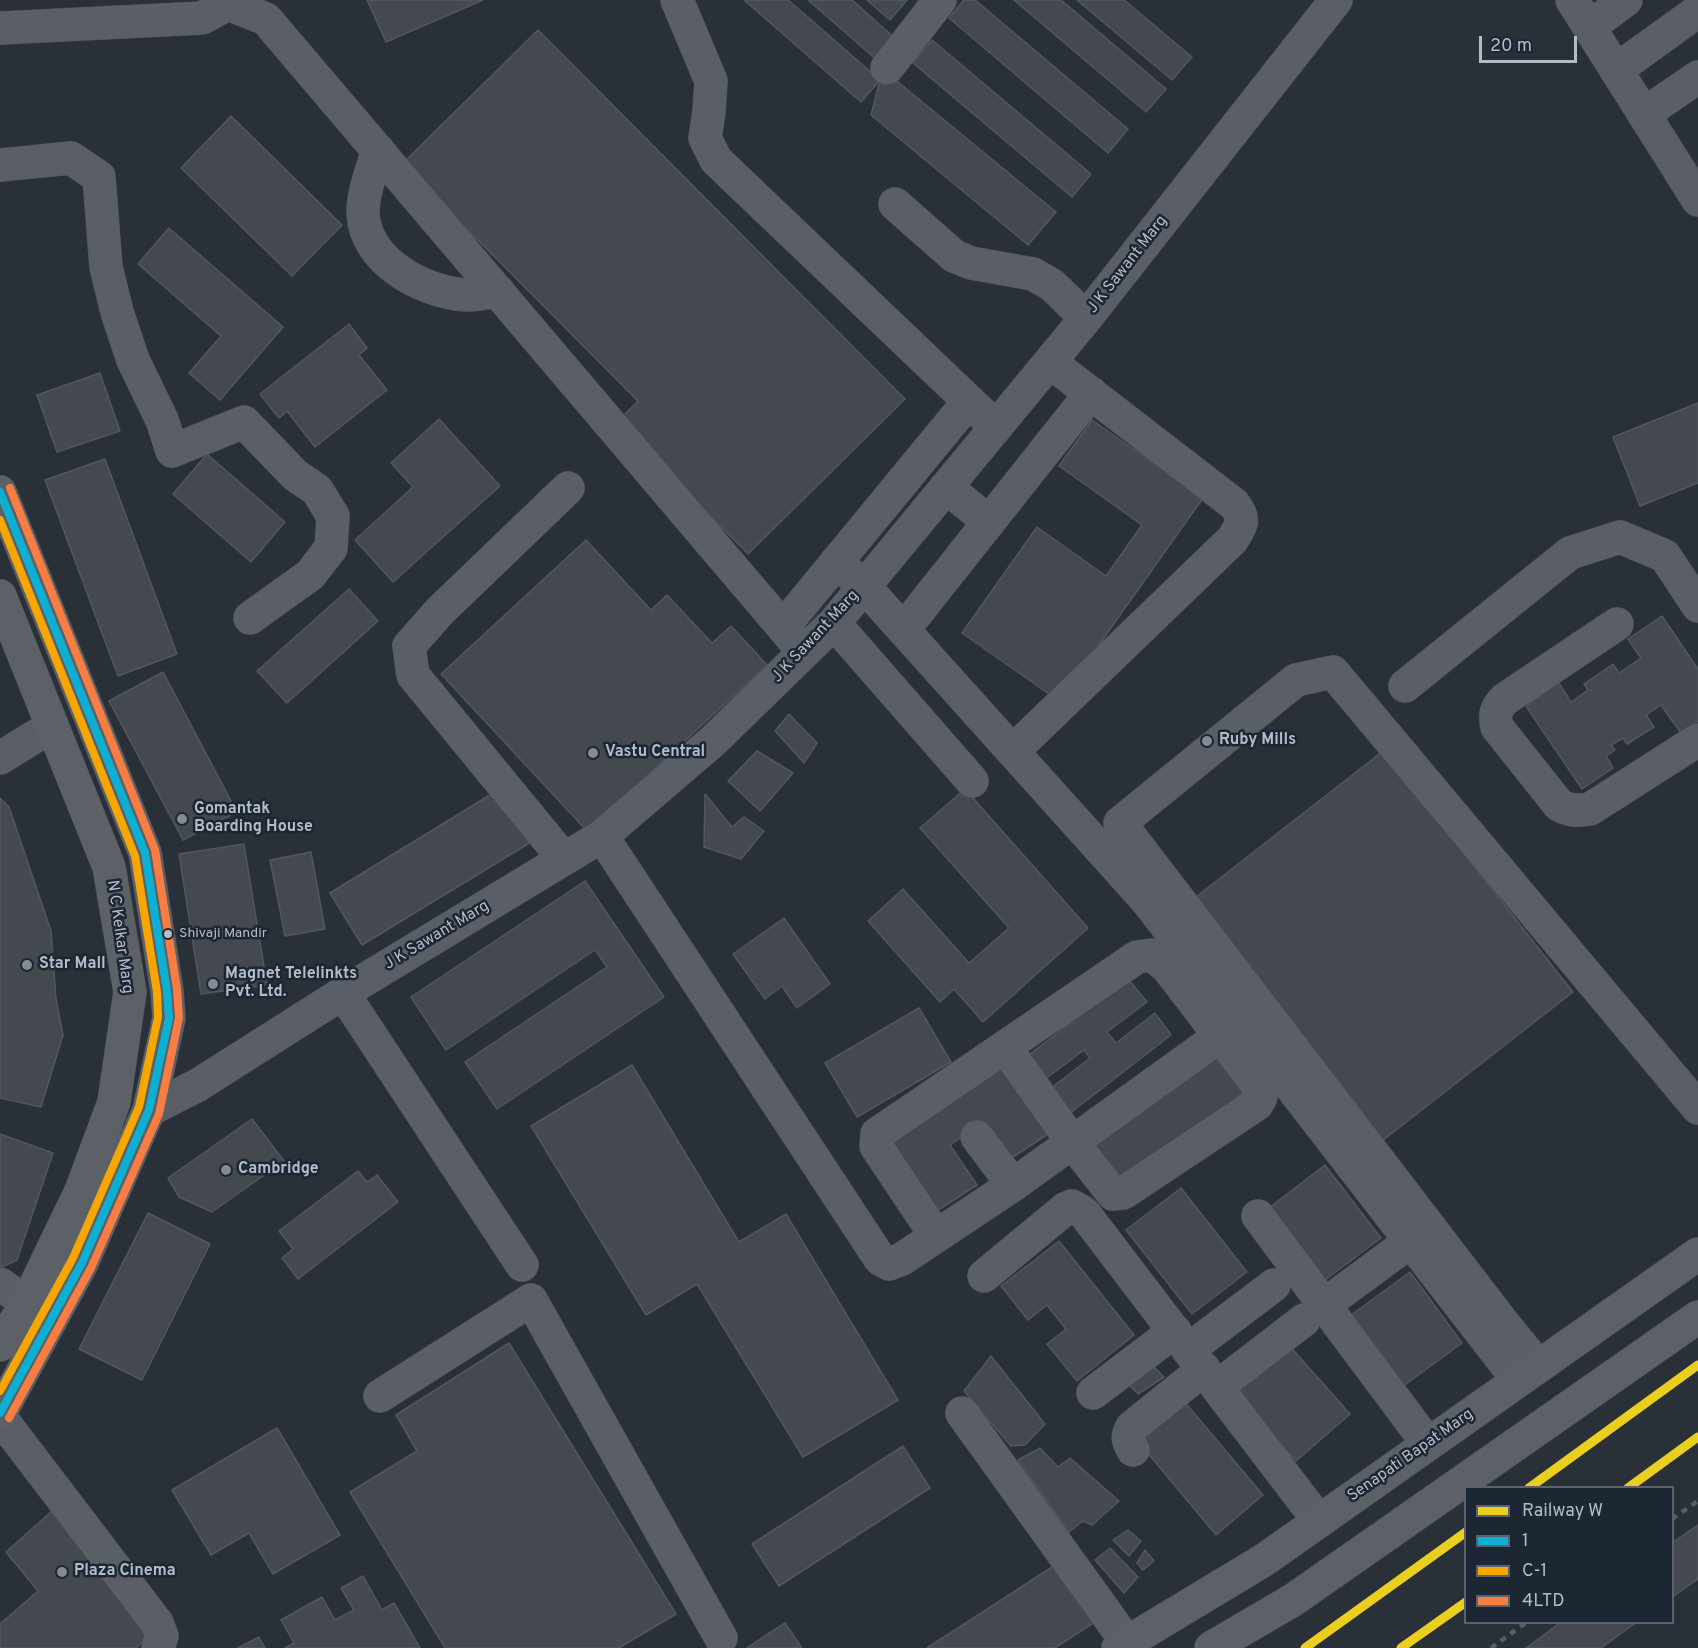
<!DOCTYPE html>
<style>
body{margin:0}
#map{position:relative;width:1698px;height:1648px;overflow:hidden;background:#2a3038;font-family:Overpass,sans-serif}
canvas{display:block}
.legend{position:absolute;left:1464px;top:1486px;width:210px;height:138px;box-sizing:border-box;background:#1d2633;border:2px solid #59626f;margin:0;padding:8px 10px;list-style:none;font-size:18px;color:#b4bcc9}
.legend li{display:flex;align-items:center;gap:12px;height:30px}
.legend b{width:30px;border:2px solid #59626f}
.scale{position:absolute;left:1479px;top:36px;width:98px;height:27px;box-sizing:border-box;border:3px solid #b4bcc9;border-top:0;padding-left:8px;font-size:18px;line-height:21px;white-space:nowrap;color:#b4bcc9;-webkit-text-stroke:4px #1d2633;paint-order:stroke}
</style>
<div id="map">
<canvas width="1698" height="1648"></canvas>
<ul class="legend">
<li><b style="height:8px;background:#ebcf1f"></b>Railway W</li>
<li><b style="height:8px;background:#0dafd3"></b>1</li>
<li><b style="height:8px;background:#f7a600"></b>C-1</li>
<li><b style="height:8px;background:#f77d43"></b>4LTD</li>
</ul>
<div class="scale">20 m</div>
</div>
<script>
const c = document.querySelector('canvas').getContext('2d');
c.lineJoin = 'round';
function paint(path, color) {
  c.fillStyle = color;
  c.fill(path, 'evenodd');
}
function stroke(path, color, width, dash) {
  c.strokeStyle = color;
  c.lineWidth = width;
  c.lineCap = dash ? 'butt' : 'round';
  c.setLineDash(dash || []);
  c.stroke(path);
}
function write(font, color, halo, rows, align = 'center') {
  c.font = font + ' Overpass,sans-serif';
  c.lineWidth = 5;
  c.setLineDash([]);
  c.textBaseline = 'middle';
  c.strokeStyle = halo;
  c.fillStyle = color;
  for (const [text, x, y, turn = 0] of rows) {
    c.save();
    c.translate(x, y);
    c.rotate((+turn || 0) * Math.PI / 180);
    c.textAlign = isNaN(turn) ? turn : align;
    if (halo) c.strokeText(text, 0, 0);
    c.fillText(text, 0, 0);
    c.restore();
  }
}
const building = new Path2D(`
 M367 0H483L386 42Z
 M744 0H788L880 80 861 102Z
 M808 0H852L898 41 879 62Z
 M867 0H907L890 20Z
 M964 0H975L1128 129 1108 153 949 18Z
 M1014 0H1061L1166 89 1146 112Z
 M1077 0H1124L1192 57 1172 80Z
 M538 30 905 399 748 554 617 422 638 401 402 164Z
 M932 40 1091 174 1072 197 913 63Z
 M880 80 898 82 1056 212 1028 245 871 115Z
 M231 116 342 225 292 276 181 168Z
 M169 228 283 327 220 400 189 373 221 336 138 264Z
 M349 324 367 348 359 355 387 390 315 447 287 411 279 418 260 394Z
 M100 373 120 431 57 452 37 395Z
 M1698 403V483L1640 506 1613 437Z
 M439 419 500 486 393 582 355 540 413 487 391 463Z
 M1092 420 1203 498 1059 701 962 633 1037 527 1106 576 1142 525 1059 466Z
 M207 454 285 522 251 562 173 494Z
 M105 459 177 654 118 676 45 480Z
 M586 540 651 610 667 595 712 643 731 626 767 665 587 831 441 674Z
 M349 589 378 621 287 703 257 671Z
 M1662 616 1698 669V721L1681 733 1661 705 1646 715 1654 727 1627 744 1623 738 1611 745 1615 750 1606 756 1613 768 1582 789 1526 706 1559 683 1571 702 1588 690 1584 684 1613 664 1619 673 1641 658 1628 639Z
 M163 672 237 812 183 840 109 701Z
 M789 714 817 743 804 763 775 731Z
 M757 751 793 773 760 811 728 781Z
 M1383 751 1573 992 1382 1141 1192 900Z
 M965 789 1088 928 983 1022 954 989 940 1002 868 921 903 889 969 963 1009 928 920 828Z
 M498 790 531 842 362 945 330 893Z
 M705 794 732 827 744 817 764 831 741 859 704 847Z
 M0 798 9 807 51 931 56 999 63 1035 41 1107 0 1098Z
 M244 844 267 985 201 994 179 854Z
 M311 852 325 929 285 936 270 860Z
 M585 881 664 997 497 1109 465 1062 607 967 595 950 446 1050 411 997Z
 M784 918 830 984 797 1008 782 986 765 999 733 954Z
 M1128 979 1147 1002 1107 1032 1116 1043 1155 1013 1171 1035 1069 1114 1050 1089 1090 1058 1084 1050 1044 1080 1026 1057Z
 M919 1008 951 1062 857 1117 825 1063Z
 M1216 1056 1243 1092 1122 1187 1093 1147Z
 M1008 1062 1051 1132 1004 1163 979 1125 950 1145 977 1185 935 1212 887 1141Z
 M632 1065 739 1242 786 1214 898 1400 803 1457 697 1284 646 1315 531 1126Z
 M252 1119 284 1161 212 1212 179 1197 168 1178Z
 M0 1134 53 1153 17 1260 2 1267 0 1266Z
 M1325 1165 1381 1238 1321 1283 1265 1211Z
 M358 1171 367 1182 377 1175 398 1202 298 1279 282 1258 293 1249 279 1231Z
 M1181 1188 1247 1272 1192 1314 1126 1230Z
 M148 1213 210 1244 142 1380 79 1349Z
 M1059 1241 1134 1335 1077 1381 1047 1344 1066 1329 1047 1305 1028 1320 1001 1286Z
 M1410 1272 1462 1343 1395 1392 1343 1321Z
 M509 1343 676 1614 619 1648H445L350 1492 417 1451 396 1415Z
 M1287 1343 1350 1414 1296 1461 1233 1391Z
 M991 1356 1045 1424 1025 1445 1011 1446 964 1391Z
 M1151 1364 1164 1377 1138 1394 1130 1386Z
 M1183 1400 1263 1495 1216 1535 1136 1439Z
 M277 1428 340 1535 273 1574 249 1533 211 1555 172 1490Z
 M903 1446 930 1488 779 1586 752 1544Z
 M1040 1448 1058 1467 1070 1458 1119 1501 1092 1525 1083 1521 1069 1532 1018 1460Z
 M52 1511 153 1633 136 1648H0V1624L38 1591 6 1552Z
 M1698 1525V1579L1672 1597V1543Z
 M1128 1530 1141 1541 1129 1556 1113 1540Z
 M1110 1548 1138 1577 1124 1593 1095 1560Z
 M1145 1550 1154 1561 1143 1570 1137 1563Z
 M1063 1560 1101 1618 1055 1648H927Z
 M363 1576 382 1610 394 1603 420 1648H285L294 1643 281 1620 322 1597 335 1620 354 1610 341 1588Z
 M1561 1622H1637L1601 1648H1526Z
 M785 1623 802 1648H747Z
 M259 1637 265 1648H238Z`);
const minor = new Path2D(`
 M677 0 711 81 709 112 705 138 716 160 996 427
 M1572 0 1698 200
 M1589 27 1626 0
 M0 28 202 18 228 4 266 19 804 652
 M887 68 940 0
 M1616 70 1698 11
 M1644 114 1698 77
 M378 150C372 170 363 192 363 213 365 261 422 292 466 295 476 295 487 293 498 291
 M0 165 71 158 99 177 106 267 117 312 133 360 162 420 172 451 244 422 295 475 317 490 333 516 331 548 310 575 250 618
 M895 204 954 256 971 263 1033 274 1052 285 1086 318
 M946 487 989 522
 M836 562 864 586 1148 902 1518 1380
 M834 623 972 781
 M1617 624 1505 699C1496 708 1494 714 1497 727L1559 805C1570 811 1578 811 1590 809L1698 740
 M783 627 969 401
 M904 629 1091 393
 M1405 686 1570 553 1620 537 1665 556 1698 606
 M1014 750 1232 540C1242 525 1246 519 1234 504L1050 362
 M0 758 52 726
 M602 836 880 1259 889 1264 902 1259 1013 1185 1220 1036
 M564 859 413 675 409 646 440 611 568 488
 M343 993 522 1265
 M149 1110 198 1085 343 993 602 836 714 740 834 623 1086 318 1336 0
 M977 1137 1013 1185
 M1258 1216 1428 1444
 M936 1236 876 1146 877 1134 1137 957 1152 955 1167 967 1259 1087 1261 1097 1257 1104 1123 1193 1113 1194 1073 1143 1005 1047
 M984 1276 1065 1209 1072 1206 1084 1213 1319 1521
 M0 1284 27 1303
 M1324 1305 1400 1249
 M1188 1350 1274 1285
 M1538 1366 1500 1319 1120 823 1296 680 1333 672 1698 1108
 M1217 1387 1304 1320
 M1093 1393 1175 1331
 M380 1396 531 1300 721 1638
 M962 1413 1131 1648
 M0 1417 157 1623 162 1636 158 1648
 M1133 1450C1128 1441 1126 1437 1132 1427L1204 1369`);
const major = new Path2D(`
 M0 492 145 853 167 991 169 1018 149 1110 82 1263 0 1413
 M0 596 109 867 130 992 114 1102 81 1191 27 1303 0 1345
 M1118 1648 1264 1560 1698 1254
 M1211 1648 1293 1600 1698 1317`);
const rail = new Path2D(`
 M1672 1519 1698 1501
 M1491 1648 1527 1622`);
const bus1 = new Path2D(`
 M0 492 145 853 167 991 169 1018 149 1110 82 1263 0 1413`);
const bus2 = new Path2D(`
 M0 520 135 856 157 992 158 1017 139 1107 73 1258 0 1391`);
const bus3 = new Path2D(`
 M9 1418 91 1268 159 1114 179 1018 177 989 155 850 10 488`);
const rail1 = new Path2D(`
 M1529 1488 1698 1365
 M1628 1488 1698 1437
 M1305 1648 1466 1532
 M1401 1648 1466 1602`);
const markers = [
 [1207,741,6,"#848b96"],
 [593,753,6,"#848b96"],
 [182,819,6,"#848b96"],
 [168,934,5,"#b4bcc9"],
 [27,965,6,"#848b96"],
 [213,984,6,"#848b96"],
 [226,1170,6,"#848b96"],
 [62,1572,6,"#848b96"]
];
const busNames = [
 ["Shivaji Mandir",179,934]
];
const streetNames = [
 ["J K Sawant Marg",1128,265,-52],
 ["J K Sawant Marg",816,637,-47],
 ["J K Sawant Marg",437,936,-31],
 ["N C Kelkar Marg",119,937,82],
 ["Senapati Bapat Marg",1411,1456,-35]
];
const poiNames = [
 ["Ruby Mills",1219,741],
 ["Vastu Central",605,753],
 ["Gomantak",194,810],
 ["Boarding House",194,828],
 ["Star Mall",39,965],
 ["Magnet Telelinkts",225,975],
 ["Pvt. Ltd.",225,993],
 ["Cambridge",238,1170],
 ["Plaza Cinema",74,1572]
];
paint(building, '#444950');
stroke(building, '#52575f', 1.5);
stroke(minor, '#484c53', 34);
stroke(major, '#484c55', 34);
stroke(minor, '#5a5e66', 33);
stroke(major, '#5c6168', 33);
stroke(rail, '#595d64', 4.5, [6, 6]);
stroke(bus1, '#0dafd3', 8);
stroke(bus2, '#f7a600', 8);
stroke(bus3, '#f77d43', 8);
stroke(rail1, '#ebcf1f', 9);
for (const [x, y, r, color] of markers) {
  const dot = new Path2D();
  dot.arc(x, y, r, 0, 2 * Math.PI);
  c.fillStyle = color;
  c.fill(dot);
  stroke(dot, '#1d2633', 2);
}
write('14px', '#b4bcc9', '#1d2633', busNames, 'left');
write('16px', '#b4bcc9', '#1d2633', streetNames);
write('bold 16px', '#b4bcc9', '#1d2633', poiNames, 'left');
</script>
